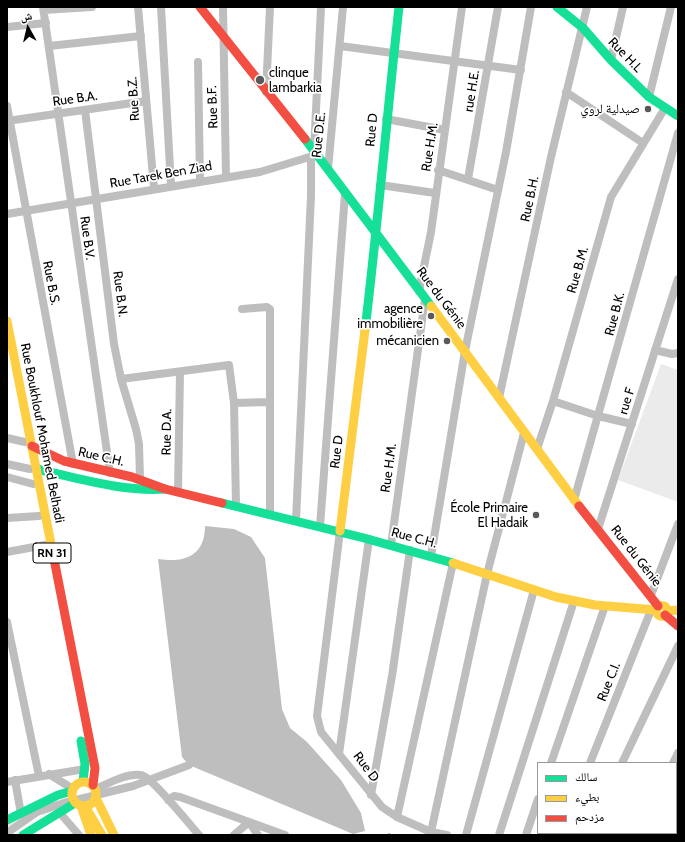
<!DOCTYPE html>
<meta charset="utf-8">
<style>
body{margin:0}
#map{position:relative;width:685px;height:842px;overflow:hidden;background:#fff;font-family:Cabin,"Noto Naskh Arabic",sans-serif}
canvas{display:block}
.frame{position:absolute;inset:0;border:8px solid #000;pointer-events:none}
.legend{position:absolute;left:537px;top:762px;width:140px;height:72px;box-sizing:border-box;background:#fff;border:1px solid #999;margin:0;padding:5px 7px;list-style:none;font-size:12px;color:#000}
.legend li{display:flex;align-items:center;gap:8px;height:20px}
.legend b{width:20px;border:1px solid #999}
.north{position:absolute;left:8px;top:8px;width:40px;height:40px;-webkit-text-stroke:3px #fff;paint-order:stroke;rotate:352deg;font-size:11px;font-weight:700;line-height:16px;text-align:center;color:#000}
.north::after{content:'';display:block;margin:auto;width:14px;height:18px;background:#000;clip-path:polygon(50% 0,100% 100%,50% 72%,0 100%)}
</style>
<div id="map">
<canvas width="685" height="842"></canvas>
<div class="frame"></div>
<ul class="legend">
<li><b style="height:5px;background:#16e098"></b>سالك</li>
<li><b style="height:5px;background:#ffcf43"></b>بطيء</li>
<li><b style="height:5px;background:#f24e42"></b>مزدحم</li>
</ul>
<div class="north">ش</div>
</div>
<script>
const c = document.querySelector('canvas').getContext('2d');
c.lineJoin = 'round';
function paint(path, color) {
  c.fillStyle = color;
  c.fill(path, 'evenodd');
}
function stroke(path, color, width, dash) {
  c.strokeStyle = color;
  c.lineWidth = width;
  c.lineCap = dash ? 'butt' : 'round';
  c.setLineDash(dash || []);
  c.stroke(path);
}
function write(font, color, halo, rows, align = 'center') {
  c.font = font + ' Cabin,"Noto Naskh Arabic",sans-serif';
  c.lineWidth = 3.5;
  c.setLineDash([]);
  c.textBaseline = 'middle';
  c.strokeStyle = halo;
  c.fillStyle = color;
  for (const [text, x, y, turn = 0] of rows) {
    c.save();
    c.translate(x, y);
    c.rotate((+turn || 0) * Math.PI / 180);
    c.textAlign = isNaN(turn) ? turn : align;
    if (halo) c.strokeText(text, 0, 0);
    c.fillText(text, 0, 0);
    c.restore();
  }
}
const green = new Path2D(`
 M661 364 678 370V502L618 480Z
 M66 798V805L39 815 7 835V821L37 807Z`);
const water = new Path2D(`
 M205 526 234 529 251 537 265 558 282 709 290 728 307 742 341 780 361 813 365 831 353 834 189 765 182 757 158 559C183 563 205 557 205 526Z`);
const stream = new Path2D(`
 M676 826 678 825
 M389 834 391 835
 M637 835 644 833`);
const canal = new Path2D(`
 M7 833 37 812 64 803 133 786 189 765`);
const street = new Path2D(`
 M43 7 110 473
 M138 7 154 188
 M161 7 171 186
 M223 7 226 177
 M44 10 92 7
 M7 27 46 23
 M49 46 141 36
 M340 46 521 70
 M611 60 623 7
 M198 62 200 181
 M266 92 270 7
 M566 92 643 143
 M649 97 671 7
 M7 106 73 464
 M85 110 114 344 121 379 136 429 139 444 140 478
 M386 119 445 130
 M7 121 146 101
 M314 151 321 7
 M328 169 343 7
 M438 170 498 190
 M468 179 498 7
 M380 185 435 193
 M7 214 260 172 316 155
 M419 291 431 232 462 7
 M242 309 267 307 270 309V514
 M655 350 672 354 678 353
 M121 379 229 365 234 403 236 505
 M499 398 551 157 587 7
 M553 401 598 416 632 424
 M234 403 269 402
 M7 438 25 442
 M537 449 553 401 611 197 665 108
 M7 464 30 469
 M7 477 33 484
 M178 492 180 372
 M574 500 678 133
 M7 518 39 516
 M296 520 311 196V157
 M320 526 345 194
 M598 529 678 279
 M340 531 317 716 321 732 382 807 397 817 431 832 447 835
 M391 545 425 299
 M7 552 45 545
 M431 556 465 351 506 152 531 7
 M651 595 678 524
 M7 622 39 776
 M339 754 369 539
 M551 763 605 606
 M590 763 651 610
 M622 763 678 646
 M673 763 678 753
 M49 774 73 789
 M15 780 21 814
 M7 782 85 769
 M96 789C109 783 126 773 141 775 151 776 190 825 199 835
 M371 795 392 676 410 550
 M168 800 174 796 180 797 285 835
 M59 812 79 835
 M676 815 678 814
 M397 817 453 563
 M431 832 487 574 524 433
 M234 835 249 822 258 835
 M466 835 534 590
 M499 835 574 601
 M526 835 538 799
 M562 835 563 833
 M588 835 589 833
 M600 835 609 833`);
const fast = new Path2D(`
 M557 7 583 28 611 60 649 97 678 116
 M305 139 431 306
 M365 330C378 222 387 115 399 7
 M36 469C78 478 122 492 165 489
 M222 503 364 538 453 563
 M81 741 85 764 83 781
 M7 820 58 795 72 791
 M23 835 75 803`);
const slow = new Path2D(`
 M431 306 579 506
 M7 321 53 554
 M340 531 365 330
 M453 563 556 597 595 605 656 610
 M656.5 611a5.5 5.5 0 1 1 11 0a5.5 5.5 0 1 1-11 0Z
 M668 611 678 610
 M72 794a12 12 0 1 1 24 0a12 12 0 1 1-24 0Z
 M96 798 114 835
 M81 806 91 835
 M85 806 102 835`);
const jam = new Path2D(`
 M200 7 305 139
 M32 446 64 461 132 477 165 489 222 503
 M579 506 658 606
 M53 554 95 768 93 785
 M665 615 678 626`);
const markers = [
 [260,80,5,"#595959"],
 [648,109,4,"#595959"],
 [431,316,4,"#595959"],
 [447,341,4,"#595959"],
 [536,515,4,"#595959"]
];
const shields = [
 [52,553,38]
];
const shieldNames = [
 ["RN 31",52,553]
];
const streetNames = [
 ["Rue H.L",625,55,46],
 ["rue H.E.",472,91,-81],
 ["Rue B.A.",75,99,-8],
 ["Rue B.Z.",134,99,-94],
 ["Rue B.F.",213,107,-92],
 ["Rue D",372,130,-85],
 ["Rue D.E.",319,135,-84],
 ["Rue H.M.",430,147,-81],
 ["Rue Tarek Ben Ziad",161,175,-10],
 ["Rue B.H.",530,199,-78],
 ["Rue B.V.",87,238,82],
 ["Rue B.M.",578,270,-74],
 ["Rue B.S.",51,283,79],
 ["Rue B.N.",120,294,83],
 ["Rue du Génie",441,298,53],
 ["Rue B.K.",615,314,-75],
 ["rue F",627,401,-73],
 ["Rue D.A.",167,432,-89],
 ["Rue Boukhlouf Mohamed Belhadi",42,433,79],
 ["Rue D",337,452,-83],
 ["Rue C.H.",101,457,13],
 ["Rue H.M.",389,468,-82],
 ["Rue C.H.",414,538,15],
 ["Rue du Génie",636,556,52],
 ["Rue C.I.",609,682,-68],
 ["Rue D",366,767,53]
];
const poiNames = [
 ["clinque",269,73,"left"],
 ["lambarkia",269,88,"left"],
 ["صيدلية لروي",640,109],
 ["agence",423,309],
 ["immobilière",423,324],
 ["mécanicien",439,341],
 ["École Primaire",528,508],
 ["El Hadaik",528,523]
];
paint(green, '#ebebeb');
paint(water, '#bebebe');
stroke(stream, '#bebebe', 2.5);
stroke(canal, '#bebebe', 8);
stroke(street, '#bebebe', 8);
stroke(fast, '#16e098', 9);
stroke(slow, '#ffcf43', 9);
stroke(jam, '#f24e42', 9);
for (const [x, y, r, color] of markers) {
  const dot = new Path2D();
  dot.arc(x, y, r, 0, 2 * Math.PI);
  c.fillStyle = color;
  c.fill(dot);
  stroke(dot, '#fff', 1.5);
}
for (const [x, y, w] of shields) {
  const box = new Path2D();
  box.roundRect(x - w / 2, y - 10, w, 20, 3);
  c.fillStyle = '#fff';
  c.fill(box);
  stroke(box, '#000', 1);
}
write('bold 12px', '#000', null, shieldNames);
write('13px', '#000', '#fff', streetNames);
write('13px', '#000', '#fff', poiNames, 'right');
</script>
